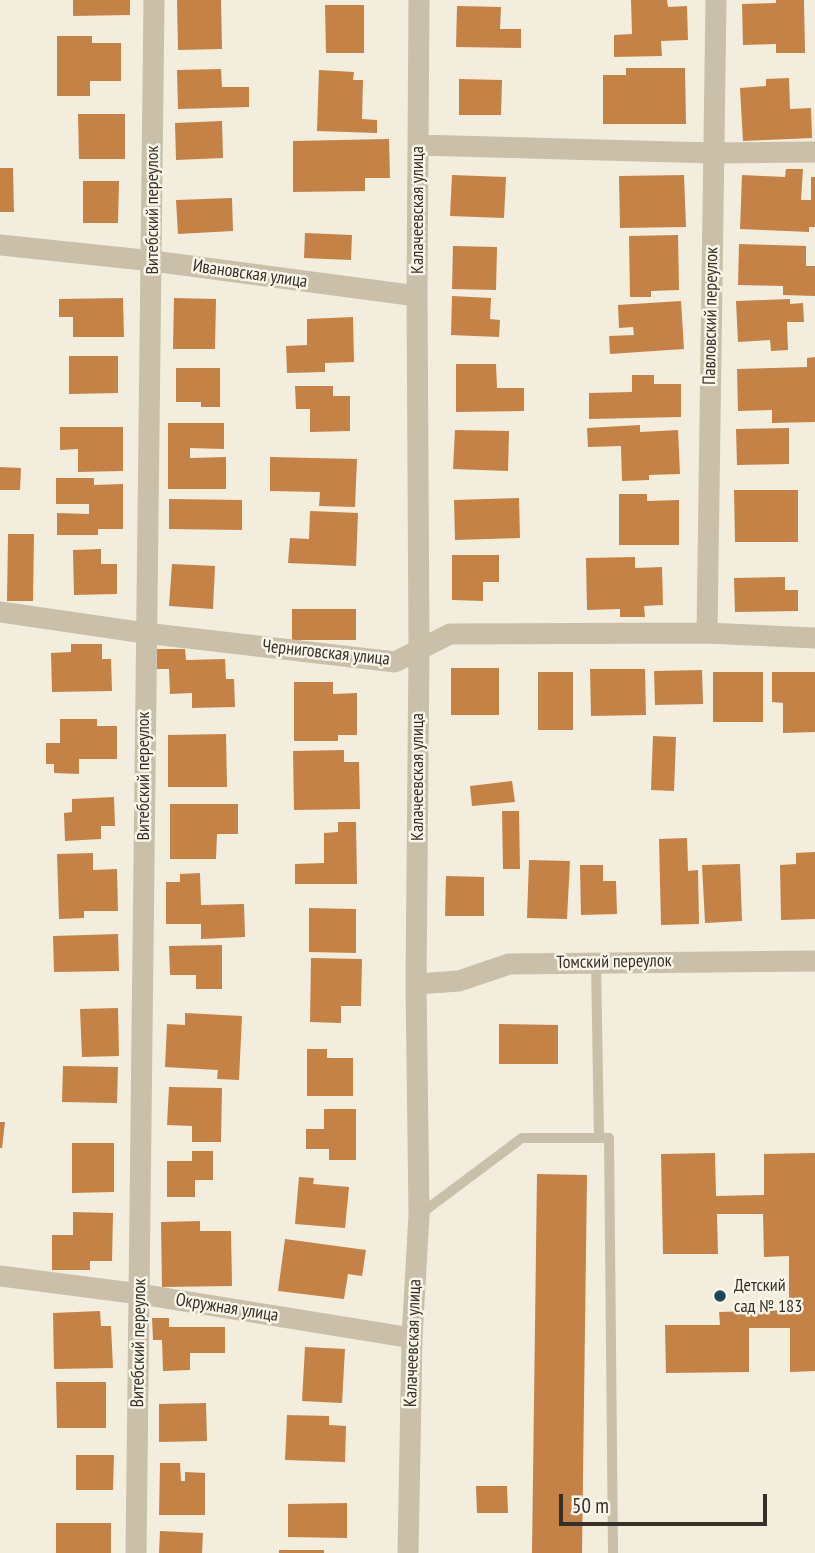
<!DOCTYPE html>
<meta charset="utf-8">
<style>
body{margin:0}
#map{position:relative;width:815px;height:1553px;overflow:hidden;background:#f2eddc;font-family:"PT Sans Narrow",sans-serif}
canvas{display:block}
.scale{position:absolute;left:559px;top:1494px;width:208px;height:32px;box-sizing:border-box;border:4px solid #373028;border-top:0;padding-left:9px;font-size:21px;line-height:24px;white-space:nowrap;color:#373028;-webkit-text-stroke:5px #faf6e9;paint-order:stroke}
</style>
<div id="map">
<canvas width="815" height="1553"></canvas>
<div class="scale">50 m</div>
</div>
<script>
const c = document.querySelector('canvas').getContext('2d');
c.lineJoin = 'round';
function paint(path, color) {
  c.fillStyle = color;
  c.fill(path, 'evenodd');
}
function stroke(path, color, width, dash) {
  c.strokeStyle = color;
  c.lineWidth = width;
  c.lineCap = dash ? 'butt' : 'round';
  c.setLineDash(dash || []);
  c.stroke(path);
}
function write(font, color, halo, rows, align = 'center') {
  c.font = font + ' "PT Sans Narrow",sans-serif';
  c.lineWidth = 5;
  c.setLineDash([]);
  c.textBaseline = 'middle';
  c.strokeStyle = halo;
  c.fillStyle = color;
  for (const [text, x, y, turn = 0] of rows) {
    c.save();
    c.translate(x, y);
    c.rotate((+turn || 0) * Math.PI / 180);
    c.textAlign = isNaN(turn) ? turn : align;
    if (halo) c.strokeText(text, 0, 0);
    c.fillText(text, 0, 0);
    c.restore();
  }
}
const building = new Path2D(`
 M73 0H130V15L73 16Z
 M177 0H221L222 49 178 50Z
 M631 0H667L668 7 687 6 688 40 661 41 662 56 614 57V35L632 34Z
 M776 0H804L805 53H776V44L743 45 742 4 776 3Z
 M325 5H364V53H326Z
 M457 6 501 7 500 29H521V48L456 47Z
 M57 36H92V43H121V81H90V96H57Z
 M626 68H685L686 124H603V75H626Z
 M221 69 222 87H249V107L178 109 177 70Z
 M319 70 354 72 353 80H363L362 119 377 120V133L317 131Z
 M789 78 790 109 811 108 812 138 743 141 740 88 766 86V79Z
 M459 79 502 80 501 115H459Z
 M78 114H125V159H79Z
 M222 121 223 158 176 160 175 123Z
 M389 139 390 178H365V191L293 192V141Z
 M0 168H13L14 212H0Z
 M786 169H803L801 200H811V177H815V227H809V232L740 229 742 175 785 177Z
 M452 175 506 177 504 218 450 216Z
 M684 175 686 227 620 228 619 176Z
 M83 181H119L118 223H83Z
 M232 198 233 231 178 234 176 200Z
 M305 233 352 235 351 260 304 258Z
 M678 235 679 290 651 291V297H630L629 236Z
 M739 244 806 246V266H815V296L783 295V286L738 285Z
 M453 246 497 247 496 290 452 289Z
 M452 296 491 298 490 319 500 320 499 337 451 335Z
 M123 298 124 337H73V317H59V299Z
 M174 298 216 299 215 349H173Z
 M790 299V304L803 303 804 322H787L788 350 771 351 770 340 738 342 736 301Z
 M681 301 684 349 610 354 609 336 634 335 633 327 619 328 618 305Z
 M353 317 354 362 325 363V372L287 373 286 346 307 345V319Z
 M69 356H118V393L69 394Z
 M815 357V422L772 423V410L738 411 737 369 807 367V358Z
 M456 364H496L497 388H524V411L456 412Z
 M176 368H220V407H201V402H176Z
 M632 375H654V384H681V417L589 419V393L632 392Z
 M295 386H333V396H350V431L310 432V409H296Z
 M168 423H224V449L190 448V458L226 457V489H168Z
 M640 425V432L678 430 680 474 649 475V480L622 481 621 446 588 447 587 428Z
 M60 427H123V471L78 472V449L60 450Z
 M789 428V464L737 465 736 429Z
 M455 430 509 431 508 471 453 469Z
 M270 457 357 459 355 507 319 506 320 492 270 491Z
 M0 467 21 468 20 490H0Z
 M56 478H94V485L123 484V529H98V535H57V513L89 514V504H56Z
 M734 490H798V542H735Z
 M619 494H647V501L679 500V545H619Z
 M519 498 520 538 455 540 454 500Z
 M169 499 242 500V530L169 529Z
 M310 511 358 513 356 566 288 563 290 538 309 539Z
 M8 534H34L33 601H7Z
 M101 549V564H117V594L74 595 73 550Z
 M452 555H499V582H483V601L452 600Z
 M635 557V568L662 567 663 605 644 606 645 617H620V609L587 610 586 558Z
 M172 564 215 566 213 609 169 606Z
 M785 577V590H798V611L735 612 734 578Z
 M292 609H356V640H292Z
 M71 644H102V659H111L112 691 52 692 51 653 71 652Z
 M157 649H185L186 660 225 659 226 679H234L235 707 192 708V693L170 694 169 669H157Z
 M451 668H499V715H451Z
 M590 669H645L646 715 591 716Z
 M702 670 703 704 655 705 654 671Z
 M538 672H573V730H538Z
 M713 672H763V722H713Z
 M772 672H815V732L783 733V703L772 702Z
 M294 682H333V694L357 693V735H338V741H294Z
 M60 719H97V726H117V759H79V774L54 773V764H46V743H60Z
 M226 734 227 787H168V735Z
 M653 736 676 737 674 791 651 790Z
 M344 750V762H359L360 809 294 810 293 751Z
 M512 781 515 802 472 806 470 786Z
 M114 797 115 826H101V839L65 841 64 813 72 812V799Z
 M170 804H238V834H217L216 859H170Z
 M502 811H519L520 869H503Z
 M338 822H356L357 884H295V864L324 863V833L338 832Z
 M687 838 688 871 698 870 699 924 661 925 659 839Z
 M815 852V919L781 920 780 865 796 864V853Z
 M93 853V870L117 869 118 911H84V918L59 919 57 854Z
 M529 860 570 861 567 919 527 918Z
 M740 864 742 921 705 923 702 865Z
 M580 865H603V881H616L617 914 581 915Z
 M200 873 201 905 244 904 245 937 201 939V924H166V882H180V874Z
 M446 876 484 877V916H445Z
 M309 908 356 909V953L309 952Z
 M118 934 119 971 54 972 53 936Z
 M222 945V989H196V975H170L169 946Z
 M311 958 362 959 361 1006H341V1023L310 1022Z
 M118 1008 119 1056 82 1057 80 1009Z
 M185 1013 242 1016 239 1080 217 1079 218 1070 165 1067 167 1024 185 1025Z
 M499 1024 558 1025V1064H499Z
 M307 1049H327V1058H353V1096H307Z
 M63 1066 118 1067 117 1103 62 1102Z
 M169 1087 222 1088 221 1142H192V1126L167 1125Z
 M324 1109H356V1160H329V1149H306V1129H324Z
 M0 1122H5L2 1148H0Z
 M72 1143H114V1192L72 1193Z
 M192 1151H213V1180H195V1197H167V1161H192Z
 M715 1153 716 1196 764 1195V1154L815 1153V1371L790 1372V1328H749V1372L666 1373 665 1325H720L719 1312 789 1310V1256L764 1257 763 1214H717L718 1254H663L661 1154Z
 M537 1174 587 1175 582 1553H532Z
 M299 1177 314 1178 313 1184 349 1187 345 1228 295 1224Z
 M73 1212 113 1213 112 1261H90V1270H52V1235H73Z
 M200 1221V1231H231L232 1286 162 1287 161 1222Z
 M285 1239 366 1250 362 1276 348 1274 344 1299 278 1291Z
 M100 1311 101 1326H111L113 1368 54 1369 53 1313Z
 M152 1318H169V1327H225V1353H190V1370L163 1371 162 1340H153Z
 M305 1347 345 1349 342 1403 302 1401Z
 M56 1382H106V1428H57Z
 M206 1403 207 1441 159 1442V1404Z
 M287 1415 329 1416V1425L346 1426 345 1462 285 1460Z
 M76 1455H114L113 1490H76Z
 M160 1463H180L181 1481H185V1472L205 1473V1515H159Z
 M476 1486H507L508 1513H477Z
 M347 1503V1538L288 1537V1504Z
 M56 1523H111V1553H56Z
 M160 1531 203 1533 202 1553H159Z
 M279 1550H324V1553H279Z`);
const lane = new Path2D(`
 M596 962 599 1138
 M419 1215 522 1138H609L613 1553`);
const street = new Path2D(`
 M418 145 713 153 815 152
 M0 245 153 261 417 296
 M0 612 145 633 395 662 450 634 707 633 815 638
 M707 633 716 0
 M416 984 459 981 509 964 815 961
 M0 1276 140 1294 412 1338
 M136 1553 154 0
 M408 1553 412 1338 419 1215 416 984 419 649 417 296 419 0`);
const markers = [
 [720,1296,7,"#1e4758"]
];
const streetNames = [
 ["Витебский переулок",153,210,-90],
 ["Калачеевская улица",418,210,-90],
 ["Ивановская улица",250,274,8],
 ["Павловский переулок",711,316,-89],
 ["Черниговская улица",326,653,6],
 ["Витебский переулок",144,776,-90],
 ["Калачеевская улица",418,777,-90],
 ["Томский переулок",614,962,-1],
 ["Окружная улица",227,1308,9],
 ["Витебский переулок",139,1343,-89],
 ["Калачеевская улица",413,1343,-88]
];
const poiNames = [
 ["Детский",734,1286],
 ["сад № 183",734,1307]
];
paint(building, '#c58247');
stroke(lane, '#cabfa8', 10);
stroke(street, '#cabfa8', 21);
for (const [x, y, r, color] of markers) {
  const dot = new Path2D();
  dot.arc(x, y, r, 0, 2 * Math.PI);
  c.fillStyle = color;
  c.fill(dot);
  stroke(dot, '#faf6e9', 2.5);
}
write('18px', '#373028', '#faf6e9', streetNames);
write('18px', '#373028', '#faf6e9', poiNames, 'left');
</script>
